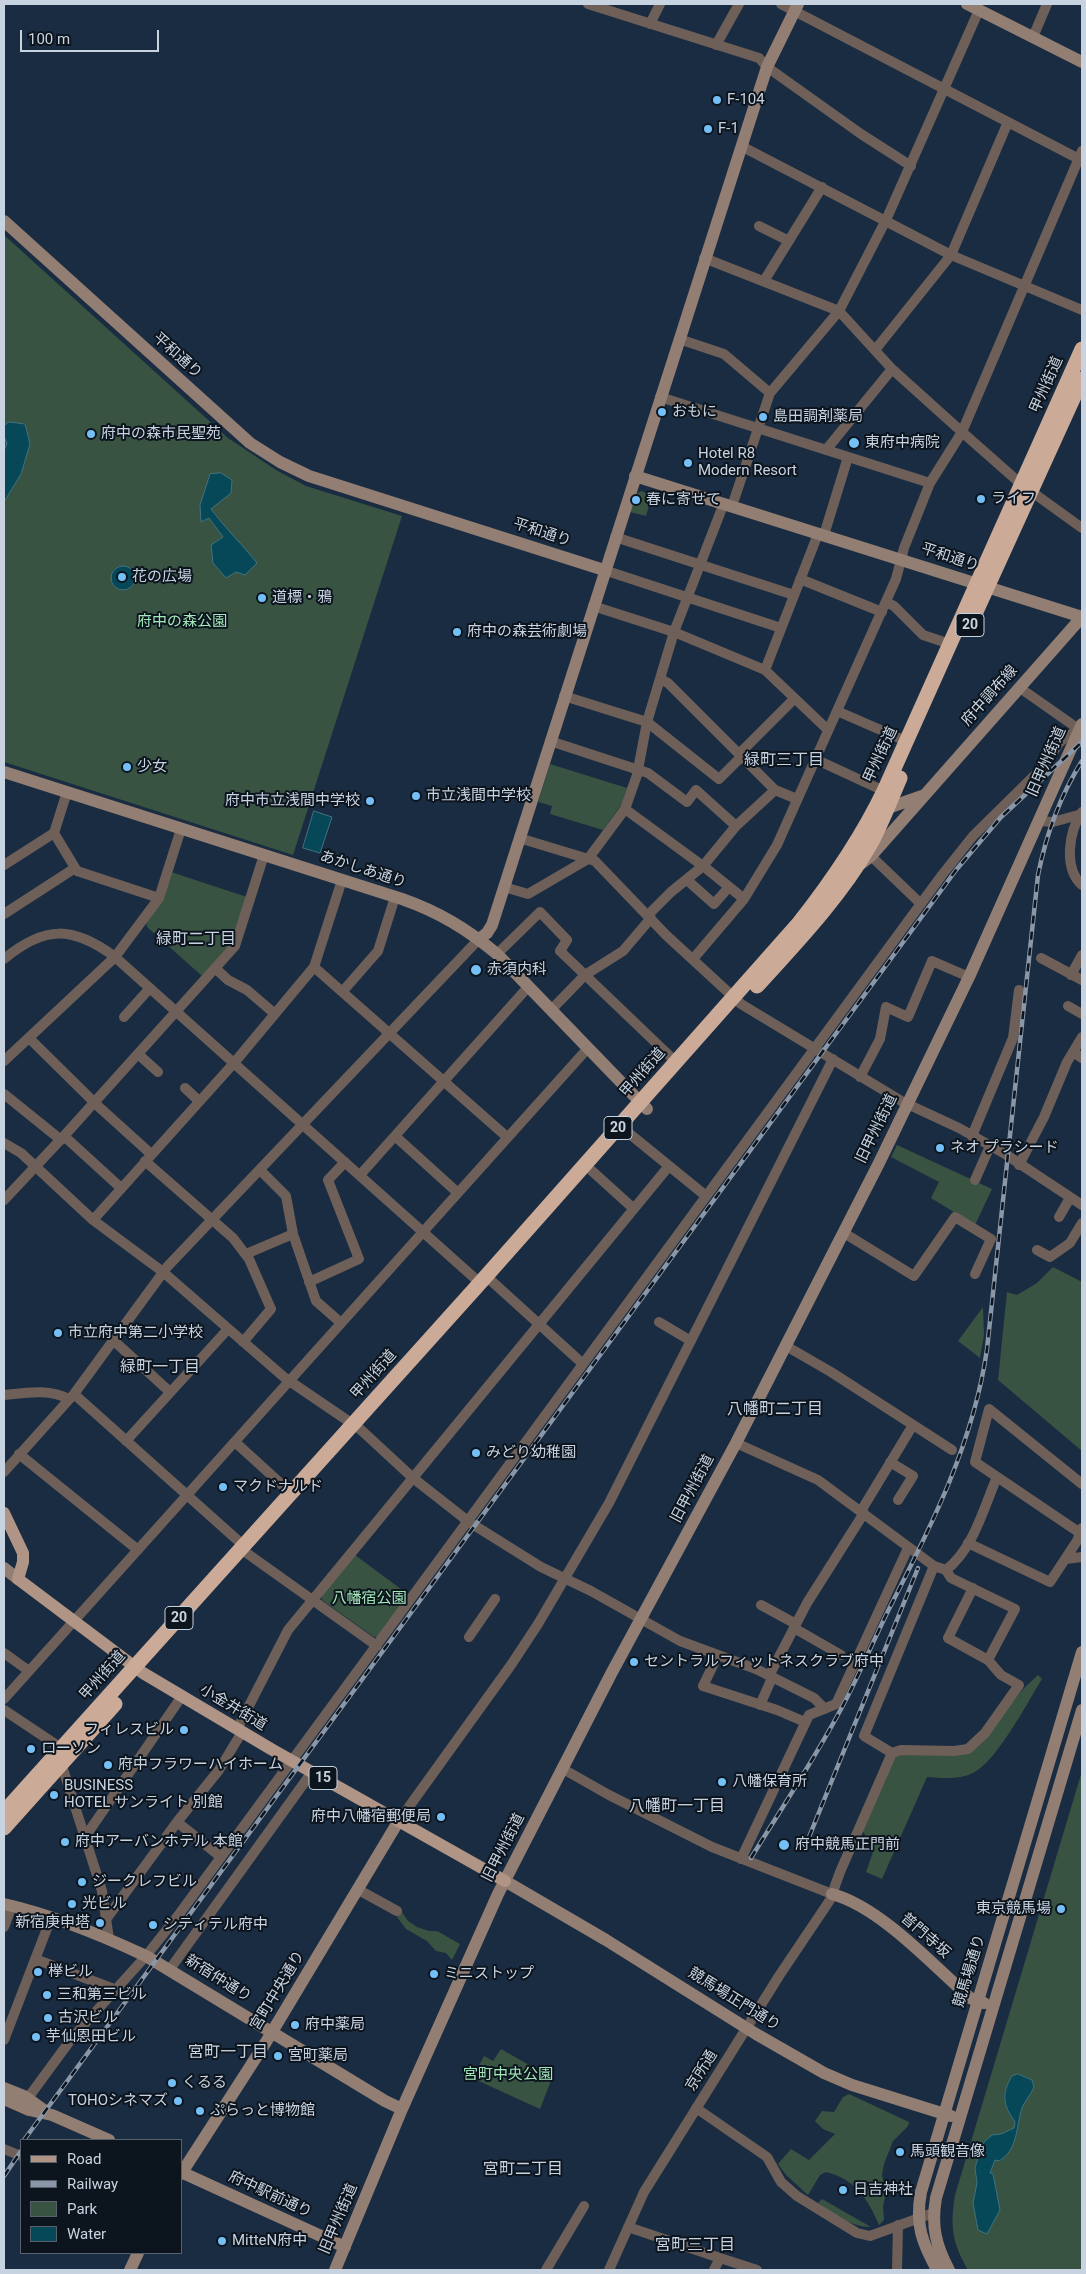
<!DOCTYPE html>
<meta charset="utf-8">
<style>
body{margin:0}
#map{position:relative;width:1086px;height:2274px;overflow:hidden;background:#1a2c41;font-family:Roboto,sans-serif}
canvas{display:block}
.frame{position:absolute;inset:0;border:5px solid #c8d3e1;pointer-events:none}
.legend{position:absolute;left:20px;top:2139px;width:162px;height:115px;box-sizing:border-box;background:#0c141d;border:1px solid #57606b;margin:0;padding:6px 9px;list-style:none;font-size:15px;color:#c8d3e1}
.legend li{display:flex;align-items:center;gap:10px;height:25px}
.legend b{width:25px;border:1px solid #57606b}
.scale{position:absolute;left:20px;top:30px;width:139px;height:22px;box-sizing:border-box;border:2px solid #c8d3e1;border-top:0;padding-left:6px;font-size:15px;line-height:18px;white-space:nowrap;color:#c8d3e1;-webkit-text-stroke:4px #0c141d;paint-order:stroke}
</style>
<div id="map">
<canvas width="1086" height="2274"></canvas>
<div class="frame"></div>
<ul class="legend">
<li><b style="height:6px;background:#b09586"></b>Road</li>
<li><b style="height:6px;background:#8a97a8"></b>Railway</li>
<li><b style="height:14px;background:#385341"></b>Park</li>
<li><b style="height:14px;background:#064857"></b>Water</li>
</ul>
<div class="scale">100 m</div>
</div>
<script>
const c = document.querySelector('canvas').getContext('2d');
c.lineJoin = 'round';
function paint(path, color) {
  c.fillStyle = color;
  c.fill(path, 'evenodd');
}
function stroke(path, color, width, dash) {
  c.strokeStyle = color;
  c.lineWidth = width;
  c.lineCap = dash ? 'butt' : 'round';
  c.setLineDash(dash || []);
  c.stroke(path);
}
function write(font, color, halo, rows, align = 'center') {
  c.font = font + ' Roboto,"Noto Sans JP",sans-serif';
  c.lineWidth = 4;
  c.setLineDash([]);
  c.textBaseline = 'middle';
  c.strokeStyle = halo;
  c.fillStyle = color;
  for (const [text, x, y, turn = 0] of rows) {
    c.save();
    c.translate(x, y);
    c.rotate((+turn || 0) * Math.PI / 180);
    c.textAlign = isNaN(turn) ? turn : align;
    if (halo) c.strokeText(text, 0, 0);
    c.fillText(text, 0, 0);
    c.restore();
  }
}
const green = new Path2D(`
 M4 235 228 438 276 470 306 486 402 516 293 855 4 762Z
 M641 491 652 495 646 516 630 512 636 494Z
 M550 764 627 788 622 804 603 830 550 814 552 806 538 802Z
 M171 872 247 897 232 944 202 976 147 927 146 922Z
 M897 1145 992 1189 975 1225 931 1198 939 1182 891 1157Z
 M1053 1267 1082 1282V1451L998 1380 1007 1292 1017 1295 1037 1283Z
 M983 1307 984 1335 980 1358 958 1341Z
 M355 1555 409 1595 379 1636 374 1637 322 1600 321 1596Z
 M1038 1675 1042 1679C1027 1703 997 1761 973 1773 959 1780 942 1778 927 1777L882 1879 866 1872 874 1849 862 1830 895 1755 977 1747 1024 1688Z
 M1082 1771V2270H968C952 2242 950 2227 955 2195Z
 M400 1909 408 1921 417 1927 429 1931H437L460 1944 452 1960 446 1953 436 1951 427 1941 406 1929 397 1917Z
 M501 2049 552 2078 540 2109 472 2078 484 2056 493 2061Z
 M849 2094 909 2122 908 2126 893 2141 884 2164 882 2175 886 2192 883 2207 884 2220 879 2225C868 2199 855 2179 826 2172L820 2175 808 2195 786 2175 778 2164 791 2149 809 2160 835 2134 823 2129 815 2121 822 2111 834 2112 843 2097Z
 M822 2199 871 2227C850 2227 835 2214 818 2203Z`);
const water = new Path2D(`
 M9 422 25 424 30 444 21 474 4 502V451L7 443 4 437V426Z
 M221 473 232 480 231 493 211 509C225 528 242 544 257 563L245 575 236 572 226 578 213 563 211 545 223 537 209 518 201 522 200 505 210 474Z
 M111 578a12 12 0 1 1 24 0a12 12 0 1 1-24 0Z
 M314 811 332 817 320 853 303 848Z
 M1018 2074 1032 2080 1034 2087C1031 2095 1025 2100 1022 2108 1016 2127 1018 2150 999 2161L995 2160 990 2173 993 2174 1000 2210 987 2234 978 2230 973 2203 977 2183 975 2168 979 2154 984 2142 992 2135 1001 2134 1014 2128 1015 2122C1003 2105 1001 2094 1012 2076Z`);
const street = new Path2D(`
 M588 4 759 58 767 67 861 134 911 166
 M781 4 1079 159
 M650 24 660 4
 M1033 37 1047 4
 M716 45 739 4
 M741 146 951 255 1082 310
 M759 226 789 241
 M704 258 839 311 892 369 962 432 1021 484 1082 528
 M764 281 822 187
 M679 339 724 354 770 393
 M875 350 951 255 1008 122
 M660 397 930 483
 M826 450 892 369
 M732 506 770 393 839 311 886 220 979 10
 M824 535 848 457
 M615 537 794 595
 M604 570 781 628
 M800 579 882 612
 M886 602 894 606 923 635 950 644
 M593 606 674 632 765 670 828 730
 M765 670 818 534
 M660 679 668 683 775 790 797 799
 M564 696 647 722 719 779 741 757
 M837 711 906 741
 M550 741 648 773 687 802 696 790 736 826
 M739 754 794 699
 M815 759 884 791
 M625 809 707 869 744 899
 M1082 812C1069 831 1063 868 1082 885
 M1038 821 1053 822 1082 814
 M54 833 77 871 159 898
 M519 838 595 861 666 935 741 1004 903 1102 959 1128 1005 1154 1082 1205
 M871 856 921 904
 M4 865 54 833 67 792
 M687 880 714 904 729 887
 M504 887 528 894 588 859 625 809 637 775 647 722 674 632 724 503
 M4 914 75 868
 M648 915 671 892 703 866 736 826 775 790
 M497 954 540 912 567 940 560 951 676 1062
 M1041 958 1082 980
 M4 959C45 925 73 926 115 957L480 1283
 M693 959 744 899 777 845 896 579 904 548 930 483 962 432 1082 151
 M314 967 507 1137
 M215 968 228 980 247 990 275 1014
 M1071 975 1082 955
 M343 991 378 951 395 897
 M1068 1006 1082 1014
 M551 1010 585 975 623 951 651 918
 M124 1017 150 988
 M29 1038 99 1107 151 1154
 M1073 1052 1082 1058
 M138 1054 158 1072
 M4 1061 115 957 159 898 181 829
 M860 1077 880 1039 886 1007 908 1017 932 961 969 977
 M185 1088 199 1101
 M4 1094 61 1140
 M620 1126 706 1196
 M64 1136 121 1188
 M395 1136 458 1193
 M972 1136 1013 1038 1019 990
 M4 1143 21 1153 93 1220 163 1272 285 1378 360 1429 413 1478 469 1522 541 1567 591 1591 680 1641 756 1669 814 1698 825 1709
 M145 1161 233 1238 249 1259 271 1309 243 1342
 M1019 1165 1044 1117 1067 1062 1082 1037
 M260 1170 286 1196 293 1234 316 1301 341 1323
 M592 1171 634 1209
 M360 1175 528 987
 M975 1180 990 1146
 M4 1200 64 1136 235 946 264 855
 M1059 1217 1070 1198
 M93 1220 234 1063 314 967 342 880
 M844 1233 914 1276 955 1217 991 1239 975 1274
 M1037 1250 1050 1257 1070 1243 1082 1223
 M246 1254 293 1234
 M486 1276 583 1364
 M309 1282 359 1259 328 1180 345 1162
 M659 1322 691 1341
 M113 1340 170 1392
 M786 1346 831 1372 952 1450
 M74 1394 244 1546
 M4 1395C23 1393 51 1388 68 1399
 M126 1441 228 1329
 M235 1442 291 1493
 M19 1454 138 1550
 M890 1462 913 1476 898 1500
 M4 1472 74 1394 167 1267 479 939
 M861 1511 913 1425
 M1080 1533 975 1462 989 1409 1082 1484
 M968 1543 1050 1582 1077 1541 1082 1528
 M241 1549 377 1646
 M1066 1559 1082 1557
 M934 1566 946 1570 951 1578 1015 1609 988 1660
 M946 1570C973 1550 984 1507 997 1477
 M761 1605 796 1624
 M794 1628 841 1655
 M469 1637 495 1599
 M4 1653 29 1671
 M718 1655 703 1686 777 1710 805 1722
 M769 1676 807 1603 864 1513
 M4 1699 588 1048
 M760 1705 772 1678
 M4 1710 55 1744 102 1891 109 1939
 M237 1729 288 1630 669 1166
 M892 1753 901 1750 954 1751 968 1749 985 1733 1019 1685 1001 1675 988 1660 948 1638 973 1588
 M563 1769 609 1795 712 1847 832 1894
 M177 1822 219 1770 242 1732
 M398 1822 511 1665 538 1624 609 1503 833 1059
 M85 1837 182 1696
 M741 1859 809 1715 836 1704 908 1548
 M357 1889 397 1911
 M107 1918 177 1822 221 1857
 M4 1927 12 1906
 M35 1959 114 1989
 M170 1969 312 1772
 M4 2040 51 1918
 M28 2098 72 2038 146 1956 180 1913 942 875 973 836 1043 767 1059 743 1067 736 1080 730 1020 688
 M696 2108 767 2157 781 2182 797 2196 857 2233 870 2236 933 2213
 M4 2149 21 2156
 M628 2227 720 2258 714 2270
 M720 2258 757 2270
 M546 2270 584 2206
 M609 2270 644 2192 779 1976 830 1900 840 1872 892 1753 864 1736 934 1566 818 1480 736 1443
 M897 2270 898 2225`);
const secondary = new Path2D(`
 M967 4 1082 62
 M4 221 250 443 280 462 309 476 604 570
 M635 476 1082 617
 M4 772 402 899C439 912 467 929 497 954L647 1109
 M882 810 922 796
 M862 863 871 856 1082 617
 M479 939 487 933 492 925 767 67 798 4
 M4 1568 18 1579
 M505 1881 606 1940 756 2034 824 2073 852 2085 951 2116
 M832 1894C880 1907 932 1964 970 1998L984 2003
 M4 1904C53 1915 101 1935 146 1956L385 2101 402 2109
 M4 2088 24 2096 45 2111
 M4 2099 29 2110 52 2115 109 2140
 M181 2172 345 2247
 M181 2174 266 2042 398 1822
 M130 2270 138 2253
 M335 2270 402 2109 498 1894 611 1674 736 1443 879 1163 969 977 1082 724
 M937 2270C922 2242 915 2225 921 2192L1082 1652
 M949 2270C936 2246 931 2226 936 2198L1082 1710`);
const primary = new Path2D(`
 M4 1513 23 1553V1562L18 1579 143 1673 271 1749 505 1881`);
const highway = new Path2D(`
 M975 614 1082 379
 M757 986C797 942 840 897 870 845 882 823 890 801 900 778
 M4 1812 480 1283 799 923C832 881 861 839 884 791L1082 349
 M4 1828 115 1704`);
const rail = new Path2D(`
 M809 1837 918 1568
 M751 1858C781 1809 814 1760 841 1709 859 1676 873 1641 890 1607 932 1525 974 1441 987 1349L1038 875C1046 835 1060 796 1082 761
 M24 2140 956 870 1001 817 1082 742
 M4 2176 21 2151`);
const markers = [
 [717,100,5,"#74c0f6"],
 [708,129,5,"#74c0f6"],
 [662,412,5,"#74c0f6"],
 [763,417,5,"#74c0f6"],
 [91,434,5,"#74c0f6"],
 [854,443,6,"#74c0f6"],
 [688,463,5,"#74c0f6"],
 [981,499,5,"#74c0f6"],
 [636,500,5,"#74c0f6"],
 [122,577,5,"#74c0f6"],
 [262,598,5,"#74c0f6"],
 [457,632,5,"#74c0f6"],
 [127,767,5,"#74c0f6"],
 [416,796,5,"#74c0f6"],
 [370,801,5,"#74c0f6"],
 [476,970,6,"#74c0f6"],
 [940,1148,5,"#74c0f6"],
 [58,1333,5,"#74c0f6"],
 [476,1453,5,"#74c0f6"],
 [223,1487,5,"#74c0f6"],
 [634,1662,5,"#74c0f6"],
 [184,1730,5,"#74c0f6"],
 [31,1749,5,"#74c0f6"],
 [108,1765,5,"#74c0f6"],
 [722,1782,5,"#74c0f6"],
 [54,1795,5,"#74c0f6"],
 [441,1817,5,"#74c0f6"],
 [65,1842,5,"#74c0f6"],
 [784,1845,6,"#74c0f6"],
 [82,1882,5,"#74c0f6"],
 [72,1904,5,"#74c0f6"],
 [1061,1909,5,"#74c0f6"],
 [100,1923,5,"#74c0f6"],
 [153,1925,5,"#74c0f6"],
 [38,1972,5,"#74c0f6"],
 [434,1974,5,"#74c0f6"],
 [47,1995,5,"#74c0f6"],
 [48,2018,5,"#74c0f6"],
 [295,2025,5,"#74c0f6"],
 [36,2037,5,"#74c0f6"],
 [278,2056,5,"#74c0f6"],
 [172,2083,5,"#74c0f6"],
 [178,2101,5,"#74c0f6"],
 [200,2111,5,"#74c0f6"],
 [900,2152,5,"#74c0f6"],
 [843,2190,5,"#74c0f6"],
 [222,2241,5,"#74c0f6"]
];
const shields = [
 [970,625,28],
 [618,1128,28],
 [179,1618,28],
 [323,1778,28]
];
const shieldNames = [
 ["20",970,625],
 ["20",618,1128],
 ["20",179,1618],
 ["15",323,1778]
];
const poiNames = [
 ["F-104",727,100],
 ["F-1",718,129],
 ["おもに",672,412],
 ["島田調剤薬局",773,417],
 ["府中の森市民聖苑",101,434],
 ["東府中病院",865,443],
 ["Hotel R8",698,454],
 ["Modern Resort",698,471],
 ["ライフ",991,499],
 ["春に寄せて",646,500],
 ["花の広場",132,577],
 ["道標・鴉",272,598],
 ["府中の森芸術劇場",467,632],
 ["少女",137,767],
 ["市立浅間中学校",426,796],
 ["府中市立浅間中学校",360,801,"right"],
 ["赤須内科",487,970],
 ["ネオ プラシード",950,1148],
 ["市立府中第二小学校",68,1333],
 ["みどり幼稚園",486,1453],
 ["マクドナルド",233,1487],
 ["セントラルフィットネスクラブ府中",644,1662],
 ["フィレスビル",174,1730,"right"],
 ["ローソン",41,1749],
 ["府中フラワーハイホーム",118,1765],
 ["八幡保育所",732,1782],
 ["BUSINESS",64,1786],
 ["HOTEL サンライト 別館",64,1803],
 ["府中八幡宿郵便局",431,1817,"right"],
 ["府中アーバンホテル 本館",75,1842],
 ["府中競馬正門前",795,1845],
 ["ジークレフビル",92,1882],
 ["光ビル",82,1904],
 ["東京競馬場",1051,1909,"right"],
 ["新宿庚申塔",90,1923,"right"],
 ["シティテル府中",163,1925],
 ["﨔ビル",48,1972],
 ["ミニストップ",444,1974],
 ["三和第三ビル",57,1995],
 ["古沢ビル",58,2018],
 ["府中薬局",305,2025],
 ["芋仙恩田ビル",46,2037],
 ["宮町薬局",288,2056],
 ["くるる",182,2083],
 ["TOHOシネマズ",168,2101,"right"],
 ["ぷらっと博物館",210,2111],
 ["馬頭観音像",910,2152],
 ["日吉神社",853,2190],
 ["MitteN府中",232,2241]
];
const streetNames = [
 ["平和通り",177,356,42],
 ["甲州街道",1047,385,-66],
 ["平和通り",542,533,18],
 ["平和通り",950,558,18],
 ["府中調布線",990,696,-48],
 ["甲州街道",881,755,-65],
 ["旧甲州街道",1047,762,-66],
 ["あかしあ通り",363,870,18],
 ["甲州街道",643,1073,-49],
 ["旧甲州街道",877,1129,-64],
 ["甲州街道",374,1375,-48],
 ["旧甲州街道",693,1489,-62],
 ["甲州街道",103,1676,-48],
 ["小金井街道",233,1708,31],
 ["旧甲州街道",504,1848,-63],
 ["普門寺坂",925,1936,41],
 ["競馬場通り",970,1971,-73],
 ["新宿仲通り",218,1979,32],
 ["宮町中央通り",278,1991,-59],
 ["競馬場正門通り",734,2000,32],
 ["京所通",702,2071,-58],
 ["府中駅前通り",270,2195,25],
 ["旧甲州街道",339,2219,-67]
];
const parkNames = [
 ["府中の森公園",182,622],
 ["八幡宿公園",369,1599],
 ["宮町中央公園",508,2075]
];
const neighbourhoodNames = [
 ["緑町三丁目",784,761],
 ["緑町二丁目",196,940],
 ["緑町一丁目",160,1368],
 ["八幡町二丁目",775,1410],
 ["八幡町一丁目",677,1807],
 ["宮町一丁目",228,2053],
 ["宮町二丁目",523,2170],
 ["宮町三丁目",695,2246]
];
paint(green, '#385341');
paint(water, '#064857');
stroke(water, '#407280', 1);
stroke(street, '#6e6059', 10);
stroke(secondary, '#937e73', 12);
stroke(primary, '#b09586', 12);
stroke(highway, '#cbaa98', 15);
stroke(rail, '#8a97a8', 4.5);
stroke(rail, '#0c141d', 2.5, [8]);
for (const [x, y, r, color] of markers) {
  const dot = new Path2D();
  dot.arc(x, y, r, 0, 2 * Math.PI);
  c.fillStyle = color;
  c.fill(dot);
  stroke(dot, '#0c141d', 2);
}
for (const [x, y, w] of shields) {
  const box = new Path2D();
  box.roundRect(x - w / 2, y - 11.5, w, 23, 4);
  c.fillStyle = '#0c141d';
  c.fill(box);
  stroke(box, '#c8d3e1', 1);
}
write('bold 14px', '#c8d3e1', null, shieldNames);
write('15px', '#c8d3e1', '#0c141d', poiNames, 'left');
write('15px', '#c8d3e1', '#0c141d', streetNames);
write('15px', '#a3e8b9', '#0c141d', parkNames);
write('16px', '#c8d3e1', '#0c141d', neighbourhoodNames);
</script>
